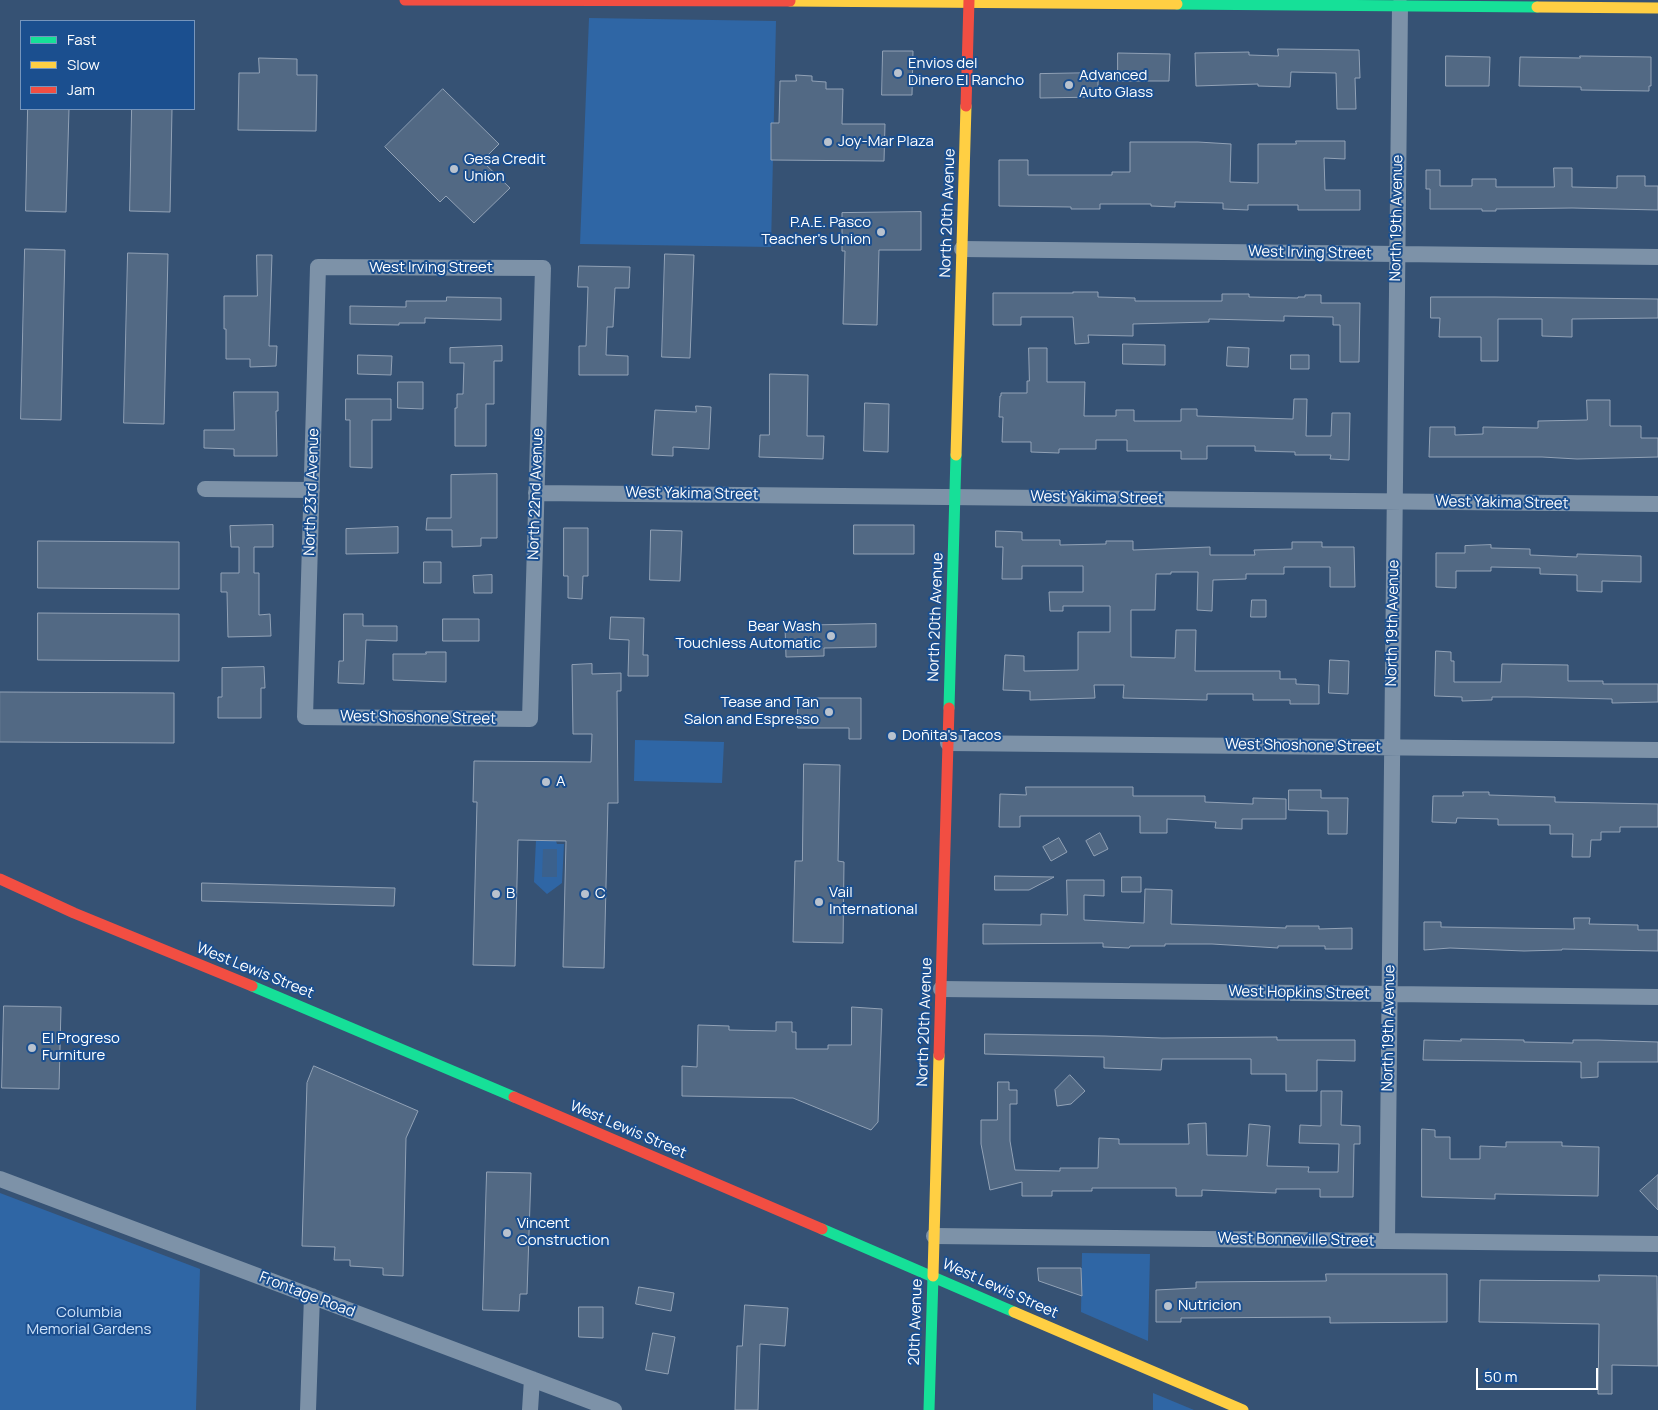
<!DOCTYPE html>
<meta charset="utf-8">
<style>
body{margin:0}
#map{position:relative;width:1658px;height:1410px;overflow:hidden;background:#365274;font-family:Manrope,sans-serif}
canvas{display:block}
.legend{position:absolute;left:20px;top:20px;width:175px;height:90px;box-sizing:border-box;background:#1b4f8f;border:1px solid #7695bc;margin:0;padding:6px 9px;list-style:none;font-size:15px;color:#fff}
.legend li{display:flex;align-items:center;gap:10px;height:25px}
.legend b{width:25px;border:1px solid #7695bc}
.scale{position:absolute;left:1476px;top:1368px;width:122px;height:22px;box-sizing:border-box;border:2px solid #fff;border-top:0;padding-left:6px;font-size:15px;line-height:18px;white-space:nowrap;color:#fff;-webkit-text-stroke:4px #1b4f8f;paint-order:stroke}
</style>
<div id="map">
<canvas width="1658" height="1410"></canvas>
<ul class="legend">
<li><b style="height:6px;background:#16e098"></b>Fast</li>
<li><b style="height:6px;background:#ffcf43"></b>Slow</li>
<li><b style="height:6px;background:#f24e42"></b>Jam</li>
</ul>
<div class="scale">50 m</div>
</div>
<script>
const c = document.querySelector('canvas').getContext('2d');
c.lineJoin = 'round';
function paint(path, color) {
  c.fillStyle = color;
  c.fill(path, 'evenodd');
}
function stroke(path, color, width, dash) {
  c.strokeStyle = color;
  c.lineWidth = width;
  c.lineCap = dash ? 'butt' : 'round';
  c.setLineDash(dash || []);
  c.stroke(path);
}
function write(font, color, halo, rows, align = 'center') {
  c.font = font + ' Manrope,sans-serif';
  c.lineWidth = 4;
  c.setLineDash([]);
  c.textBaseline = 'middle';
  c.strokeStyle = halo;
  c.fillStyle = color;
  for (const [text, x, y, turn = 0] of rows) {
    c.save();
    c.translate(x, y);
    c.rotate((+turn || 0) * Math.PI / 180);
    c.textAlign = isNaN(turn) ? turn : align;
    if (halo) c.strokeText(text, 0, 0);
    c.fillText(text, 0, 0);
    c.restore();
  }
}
const green = new Path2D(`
 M589 18 776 21 771 247 580 244Z
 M635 740 724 742 722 783 634 781Z
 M536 840 556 841 557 844H564L562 883 547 894 534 882Z
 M0 1193 200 1269 196 1410H0Z
 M1082 1253 1150 1254 1148 1341 1081 1312Z
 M1153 1393 1194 1410H1153Z`);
const water = new Path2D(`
 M543 849H557V877H542Z`);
const building = new Path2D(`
 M1278 49 1359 50 1360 78H1355L1356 109H1337L1336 73 1291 72 1290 87 1258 86V84L1196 86 1195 53 1249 52V55L1278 56Z
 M883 51H913L912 95H882Z
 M1118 53 1170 54 1169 81H1118Z
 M1446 56 1490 57 1489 86H1446Z
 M1580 56 1651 57V86H1649V91L1581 90V87L1519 86 1520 57 1580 58Z
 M259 58 297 59V75H317L316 131 238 130 239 73H259Z
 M1098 73V97L1040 98V74Z
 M796 75 812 76V81L826 82V89H843L842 124H885L884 161 771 160V123H779L780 81H796Z
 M443 89 499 144 482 161 510 188 474 223 446 196 440 202 385 147Z
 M28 109H69L66 212 26 211Z
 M132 109H172L170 212 130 211Z
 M1296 141H1345V159L1324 158 1325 190H1360V210H1298V205H1248V210L1223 209V203L1175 202V207L1151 206V204H1100V209H1071V207L999 206V160H1028V175H1112V172H1130V142H1198L1231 144 1230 182 1258 183V144H1296Z
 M1554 168H1572V187L1617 188V176H1645V186H1658V210L1572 208 1496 209V211H1482V209H1430V189H1426V170H1440V186H1472V179H1496V187H1554Z
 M921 212V250H879L877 325 843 324 845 251H842V213Z
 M25 249 65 250 61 420 21 419Z
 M128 253 168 254 164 424 124 423Z
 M665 254 694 255 690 358 662 357Z
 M257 255H272L269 346H277L276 366 250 367V359H226V329H224V296H257Z
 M579 266 630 267 629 288H615L613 327H607L606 355 628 356V375H579V346H586L588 287H578Z
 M1073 292H1098V297L1135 298V301H1222V294H1249V297L1298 298V297H1305V295H1321V303H1360L1359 362H1340V325H1333V317L1284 316V321L1209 319V322L1133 324V336L1088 335 1089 343 1075 344 1073 317H1021V325H993V293H1073Z
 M447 297 501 298V320L425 318V323H399V325L350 324V306L406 307V301H446Z
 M1431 297H1495L1658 299V318L1572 319V337L1542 336V319H1498V361H1481V337H1439L1440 318H1431Z
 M1123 344 1165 345V365L1123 364Z
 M502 346V361H494V404H486V446H455V408H457V394H463L464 363H450V348Z
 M1228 347 1249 348 1248 367 1227 366Z
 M1029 348H1047V382H1085L1084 416H1116V410H1134V421H1181V409H1197V416L1293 419 1294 399H1307L1306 436H1331L1332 413H1350L1349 460 1330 459 1331 455H1295V452L1255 451V446H1207V459H1181V451H1127V440H1096V449H1059V453L1031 452V442H1002L1003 417H999L1000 396H1001V393H1027V381H1029Z
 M358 355 392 356 391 375 358 374Z
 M1291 355H1309V369H1291Z
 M770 374 808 375 807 436H824L823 459 759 457 760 435H769Z
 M398 382H423V409L398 408Z
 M234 392H278V411H276L277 456H234V449L204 448V430H234Z
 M346 399H391V420H372V468L350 467V420H346Z
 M1587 400H1610V426H1641V438H1658V457L1577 459 1542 457H1429L1430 427H1455V435L1483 434V427L1538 428V421L1587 420Z
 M865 403 889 404 888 452 864 451Z
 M696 406 711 407 709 449 673 447V456L652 455 655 410 696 412Z
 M497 474V538H481V546L452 547V530H426L427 518H451V475Z
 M273 525V547H254V573H259V615L270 614 271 636 228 637 227 592H221V573H239V547H231L230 526Z
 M854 525H914V554H854Z
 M398 527V553L346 554V529Z
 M564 528H588V576H583L582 599 568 598V576H564Z
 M651 530 682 531 680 581 650 580Z
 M996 531 1022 532V540H1060V545L1106 544V541H1133V550L1210 547V555H1255L1254 550 1292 549V542H1322V547H1354L1355 587H1330V567H1284V574H1246V579L1213 580 1212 611 1197 610 1198 572H1171V574H1156L1155 610H1131V657L1175 658 1176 630H1196L1195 671H1280V679H1296V684L1319 685V704H1290V700H1253V694H1207V700L1123 698 1124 685H1094L1095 698 1030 700V691L1003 690 1005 655 1024 656V671L1078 670V632H1110V606H1063V611H1050L1049 592H1083V566H1022V579H1002L1003 547H996Z
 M38 541 179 542V589L38 588Z
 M1491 545V548L1530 549V555L1577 557V554L1641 556V582L1602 581V592L1577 591V575L1540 574V568L1491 567V571H1456V588L1436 587V553H1465V546Z
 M424 562H441V583H424Z
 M492 575V593H474L473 576Z
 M1252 600H1266V617H1251Z
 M38 613 179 614V661L38 660Z
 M344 614H363V626H397V641L366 640 364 684 338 683 339 661H343Z
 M611 617 644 618 643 655H648V676H628L629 640 610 639Z
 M443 619H479V641H443Z
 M876 624V647L824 648V656L786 657 785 626Z
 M1436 651 1451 652V661H1454V682H1501L1502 664 1568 665V681H1603V684H1658V702L1612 703V699L1527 697H1492V700L1462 701V697L1435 696Z
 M426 652H446V682L393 680V654H426Z
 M1330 660 1349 661 1348 694 1329 693Z
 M592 664V674L621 673V691H617L618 803H608L604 968 563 967 566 841 518 840 515 966 473 965 477 802H473L474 761 591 762 592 734H573L572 665Z
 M264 667 265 688H261V718H218V697H222V668Z
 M0 692 174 693V743L0 742Z
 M798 698H861V739H849V728H798Z
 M804 764 840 765 838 861 844 862 843 943 793 942 795 861H802Z
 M1026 787H1133V796H1205V802L1253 804V798L1286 799V819H1242V829L1215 828 1216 822 1167 819V833H1140V816H1020V827H999L1000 794 1026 795Z
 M1289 790H1321V798H1348L1347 834H1328V811L1289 810Z
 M1463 792H1489V795L1555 797V802L1658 804V827H1620V832H1601V840H1591L1590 857H1572L1573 834H1550V825H1498V819L1457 818 1456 823 1432 822 1433 796H1463Z
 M1100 833 1108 849 1094 856 1086 841Z
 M1059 838 1067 852 1051 861 1043 847Z
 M995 876 1054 877 1029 890H995Z
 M1122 877H1141V892H1122Z
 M1067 880H1104V896L1084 895V920L1144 923 1145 889 1172 890 1171 924 1286 928V926H1319V929L1352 928V949H1325V946H1278V948L1212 944H1165V946H1130L1129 948 1103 947V943L983 944V924L1041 925V914L1067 915Z
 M202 883 395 888 394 906 202 901Z
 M1574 918H1590L1589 924 1638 925V930H1658V951L1562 949V950L1524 951 1450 948 1424 950V922H1441V927L1574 929Z
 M4 1006 61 1007 59 1089 2 1088Z
 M852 1007 882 1009 878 1122 871 1130 793 1098 682 1096V1066L697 1067 698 1025 729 1026V1030L776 1031V1022H792V1032H796V1049H828V1045H851Z
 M985 1034 1105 1036 1162 1038 1277 1037V1040H1355V1061L1317 1060V1091H1286V1074H1251V1059H1162L1161 1070 1104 1068V1057L985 1054Z
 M1461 1039 1524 1040V1042L1573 1043V1040H1598L1658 1042V1062H1598V1077L1581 1078V1062L1423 1060 1424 1040 1461 1041Z
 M314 1066 418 1111 406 1138 403 1276 383 1275V1268L350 1266V1260H334L335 1247 302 1246 307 1083Z
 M1070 1075 1085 1091 1071 1104 1057 1106 1055 1090Z
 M998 1082H1009V1090H1017V1104H1010V1141L1015 1170 1060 1171V1168H1098L1099 1138 1119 1139V1144H1189L1188 1124 1206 1123 1207 1155 1247 1156 1249 1124 1270 1126 1267 1166 1309 1167 1308 1172H1338L1339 1144 1299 1143 1300 1125 1321 1126V1091H1342L1341 1125 1360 1126V1144H1354L1353 1197H1320V1189H1276V1193L1202 1190V1196H1176V1188H1092V1191H1052V1196H1022V1182L990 1190 981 1144V1120H997Z
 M1422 1129 1435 1130V1137H1450V1159H1480V1146L1506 1147V1142H1562V1146L1599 1147 1598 1196 1495 1194V1199L1422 1197Z
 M487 1172 531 1173 527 1294H520L519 1311 483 1310Z
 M1658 1175V1210L1640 1191Z
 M1038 1268H1081L1082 1296 1039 1281Z
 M1326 1274H1447V1322L1330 1323V1317L1181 1318V1322H1156V1290L1196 1288V1282L1326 1281Z
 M1599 1275 1657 1276 1658 1366 1612 1365V1394H1598L1599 1324 1479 1322 1480 1280 1599 1281Z
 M639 1287 674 1293 671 1311 636 1304Z
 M745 1305 788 1308 785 1346 760 1344 758 1410H735L737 1346H742Z
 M579 1307H603V1338L579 1337Z
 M653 1333 675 1337 668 1374 646 1370Z`);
const street = new Path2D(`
 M962 249 1658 257
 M318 267 543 268 530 719 305 717Z
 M205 489 312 490
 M536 493 1658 504
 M948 743 1658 750
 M941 989 1658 997
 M0 1179 614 1410
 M934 1236 1658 1244
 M1387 1241 1400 5
 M308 1410 312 1296
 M530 1410 532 1379`);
const fast = new Path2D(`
 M1177 4 1537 7
 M949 708 956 455
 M252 986 514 1097
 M822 1229 1014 1312
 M929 1410 933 1276`);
const slow = new Path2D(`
 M790 1 1177 4
 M1537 7 1658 8
 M956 455 966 106
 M933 1276 939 1055
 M1014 1312 1243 1410`);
const jam = new Path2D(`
 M405 0 790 1
 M966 106 969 0
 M0 879 74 913 252 986
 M939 1055 949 708
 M514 1097 822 1229`);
const markers = [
 [898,73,5,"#b9c2ce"],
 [1069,85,5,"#b9c2ce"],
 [828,142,5,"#b9c2ce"],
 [454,169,5,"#b9c2ce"],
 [881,232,5,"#b9c2ce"],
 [831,636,5,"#b9c2ce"],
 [829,712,5,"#b9c2ce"],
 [892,736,5,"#b9c2ce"],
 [546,782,5,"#b9c2ce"],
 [496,894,5,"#b9c2ce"],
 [585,894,5,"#b9c2ce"],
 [819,902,5,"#b9c2ce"],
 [32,1048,5,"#b9c2ce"],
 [507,1233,5,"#b9c2ce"],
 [1168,1306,5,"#b9c2ce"]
];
const poiNames = [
 ["Envios del",908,64],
 ["Dinero El Rancho",908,81],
 ["Advanced",1079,76],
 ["Auto Glass",1079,93],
 ["Joy-Mar Plaza",838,142],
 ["Gesa Credit",464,160],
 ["Union",464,177],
 ["P.A.E. Pasco",871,223,"right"],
 ["Teacher's Union",871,240,"right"],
 ["Bear Wash",821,627,"right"],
 ["Touchless Automatic",821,644,"right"],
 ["Tease and Tan",819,703,"right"],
 ["Salon and Espresso",819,720,"right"],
 ["Doñita's Tacos",902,736],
 ["A",556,782],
 ["Vail",829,893],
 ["International",829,910],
 ["B",506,894],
 ["C",595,894],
 ["El Progreso",42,1039],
 ["Furniture",42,1056],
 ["Vincent",517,1224],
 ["Construction",517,1241],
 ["Nutricion",1178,1306]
];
const streetNames = [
 ["North 20th Avenue",948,213,-88],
 ["North 19th Avenue",1397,218,-89],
 ["West Irving Street",1310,253,1],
 ["West Irving Street",431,268],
 ["North 23rd Avenue",312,492,-88],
 ["North 22nd Avenue",536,494,-88],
 ["West Yakima Street",692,494,1],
 ["West Yakima Street",1097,498,1],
 ["West Yakima Street",1502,503,1],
 ["North 20th Avenue",936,617,-88],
 ["North 19th Avenue",1393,623,-89],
 ["West Shoshone Street",418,718,1],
 ["West Shoshone Street",1303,746,1],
 ["West Lewis Street",255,971,22],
 ["West Hopkins Street",1299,993,1],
 ["North 20th Avenue",925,1022,-88],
 ["North 19th Avenue",1389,1028,-89],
 ["West Lewis Street",628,1130,23],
 ["West Bonneville Street",1296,1240,1],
 ["West Lewis Street",1000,1289,24],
 ["Frontage Road",307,1295,21],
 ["20th Avenue",916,1322,-88]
];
const parkNames = [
 ["Columbia",89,1313],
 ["Memorial Gardens",89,1330]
];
paint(green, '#2f66a5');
paint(water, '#3b618d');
paint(building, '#526984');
stroke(building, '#92a2b6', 1);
stroke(street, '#7d92a8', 16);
stroke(fast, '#16e098', 11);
stroke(slow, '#ffcf43', 11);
stroke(jam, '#f24e42', 11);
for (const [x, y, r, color] of markers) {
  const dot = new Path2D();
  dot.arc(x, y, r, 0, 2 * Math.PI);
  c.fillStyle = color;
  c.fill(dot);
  stroke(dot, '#1b4f8f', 2);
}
write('15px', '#fff', '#1b4f8f', poiNames, 'left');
write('15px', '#fff', '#1b4f8f', streetNames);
write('15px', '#cfe3fa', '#1b4f8f', parkNames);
</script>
